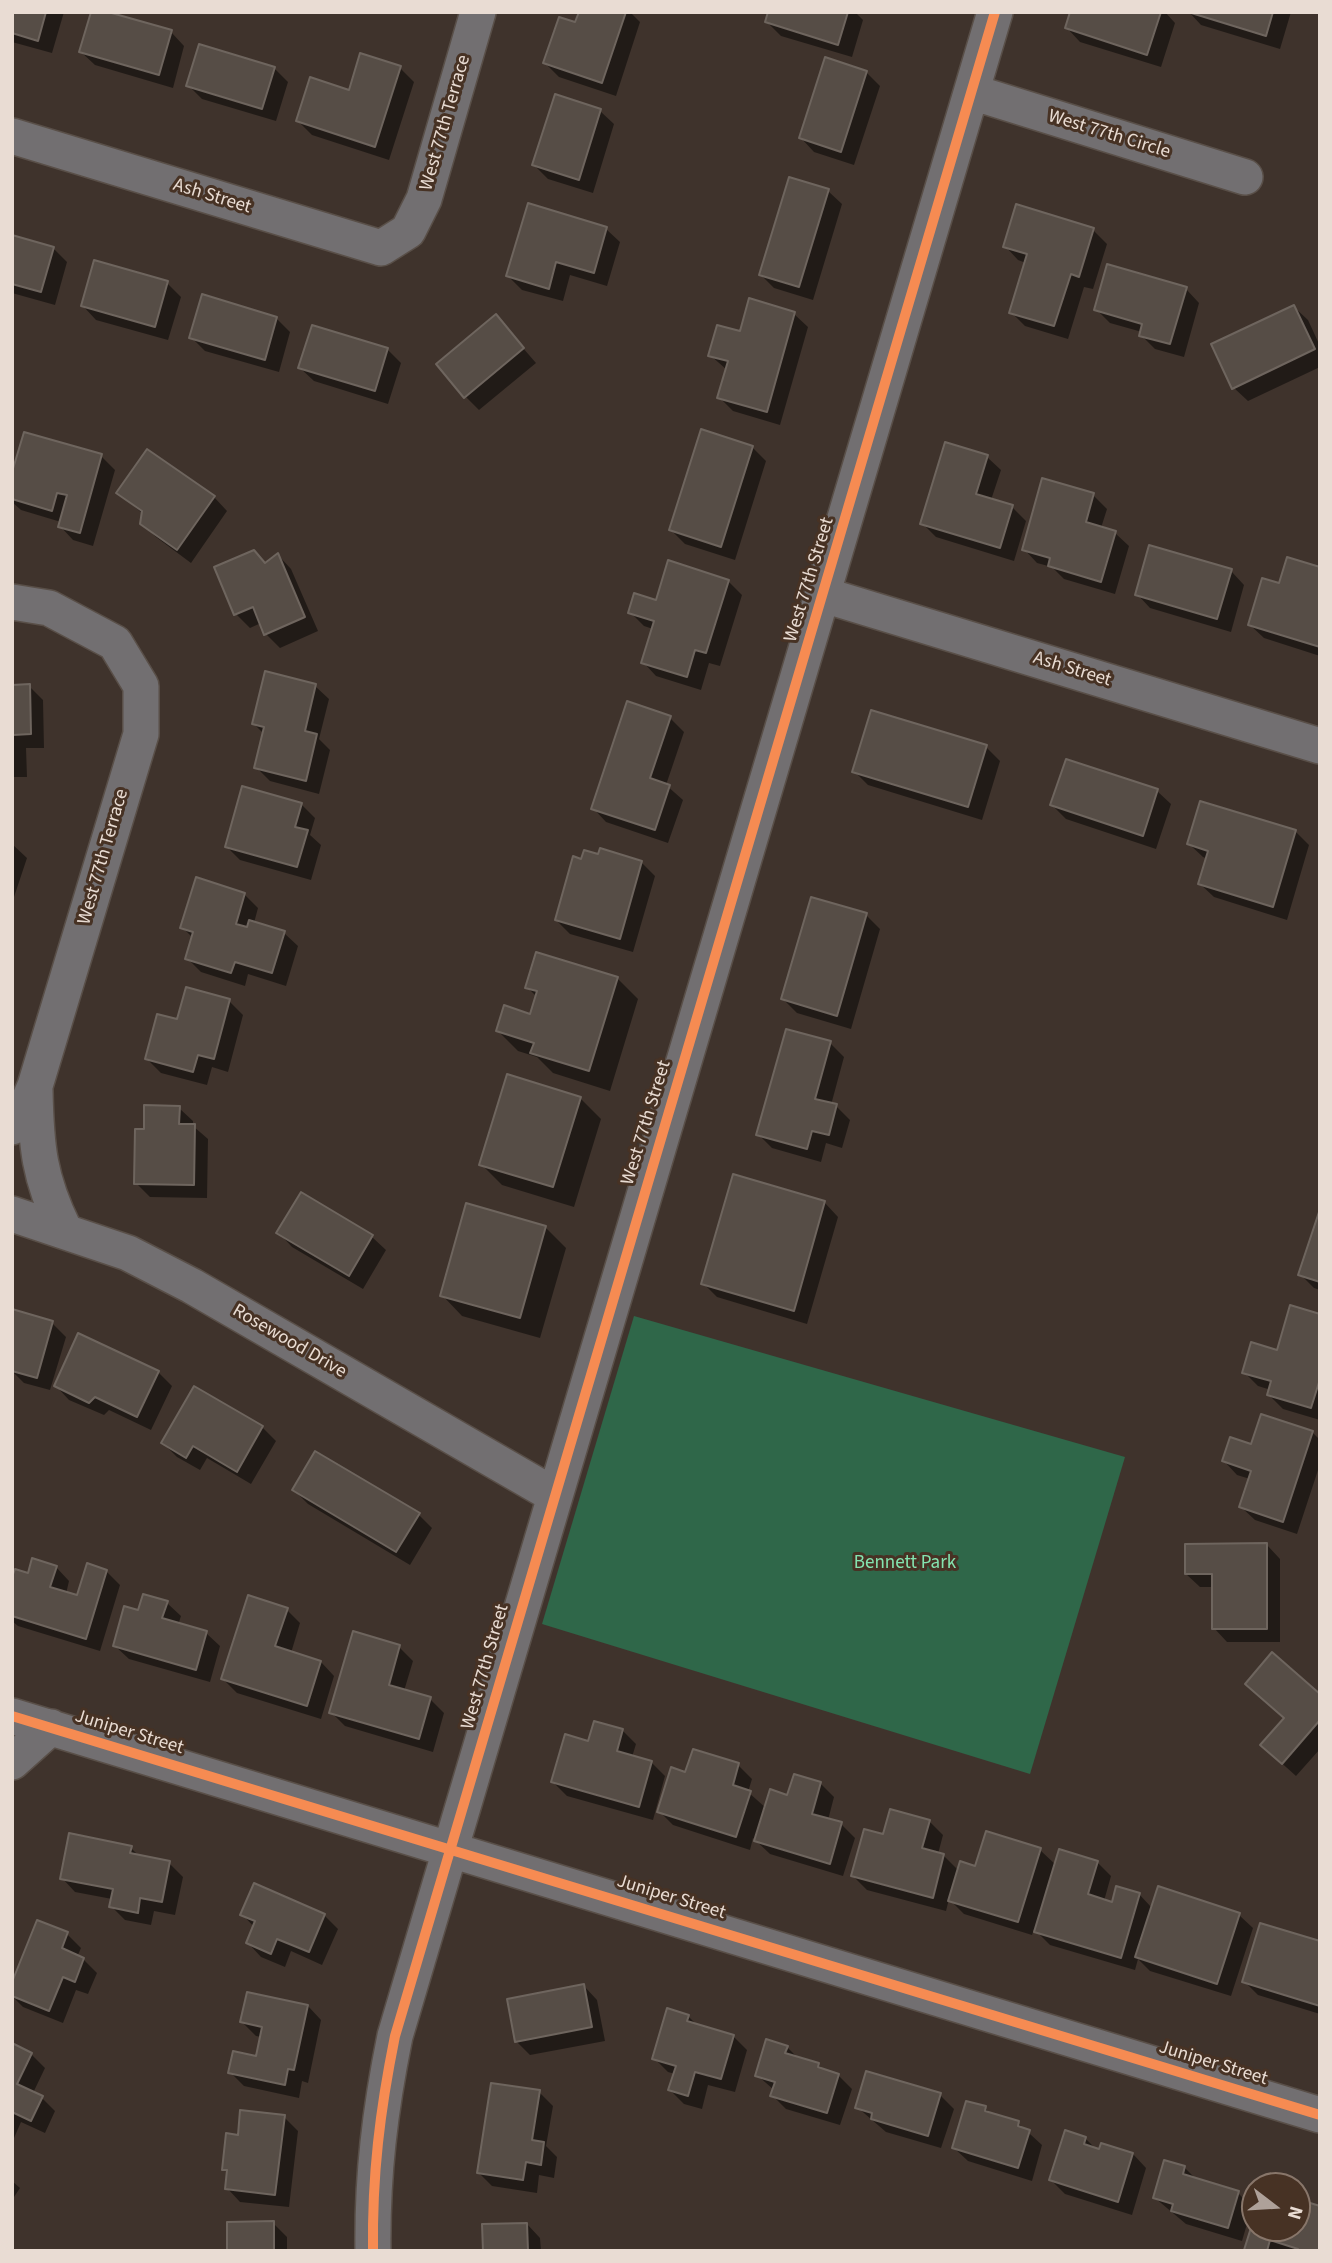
<!DOCTYPE html>
<style>
body{margin:0}
#map{position:relative;width:1332px;height:2263px;overflow:hidden;background:#3f332c;font-family:"Source Sans 3",sans-serif}
canvas{display:block}
.frame{position:absolute;inset:0;border:14px solid #e9dcd3;pointer-events:none}
.north{position:absolute;left:1241px;top:2172px;width:70px;height:70px;box-sizing:border-box;background:#473224;border:2px solid #88766a;border-radius:50%;rotate:107deg;font-size:19px;font-weight:700;line-height:28px;text-align:center;color:#e9dcd3}
.north::after{content:'';display:block;margin:auto;width:24px;height:32px;background:#aea199;clip-path:polygon(50% 0,100% 100%,50% 72%,0 100%)}
</style>
<div id="map">
<canvas width="1332" height="2263"></canvas>
<div class="frame"></div>
<div class="north">N</div>
</div>
<script>
const c = document.querySelector('canvas').getContext('2d');
c.lineJoin = 'round';
function paint(path, color) {
  c.fillStyle = color;
  c.fill(path, 'evenodd');
}
function stroke(path, color, width, dash) {
  c.strokeStyle = color;
  c.lineWidth = width;
  c.lineCap = dash ? 'butt' : 'round';
  c.setLineDash(dash || []);
  c.stroke(path);
}
function write(font, color, halo, rows, align = 'center') {
  c.font = font + ' "Source Sans 3",sans-serif';
  c.lineWidth = 6;
  c.setLineDash([]);
  c.textBaseline = 'middle';
  c.strokeStyle = halo;
  c.fillStyle = color;
  for (const [text, x, y, turn = 0] of rows) {
    c.save();
    c.translate(x, y);
    c.rotate((+turn || 0) * Math.PI / 180);
    c.textAlign = isNaN(turn) ? turn : align;
    if (halo) c.strokeText(text, 0, 0);
    c.fillText(text, 0, 0);
    c.restore();
  }
}
const green = new Path2D(`
 M634 1316 1125 1457 1030 1774 542 1624Z`);
const shadow = new Path2D(`
 M12 12H64L52 53 12 42Z
 M581 12H630L640 22 616 96 559 77 545 63 577 24Z
 M770 12H855L863 20 852 57 781 36 767 22Z
 M1071 12H1165L1175 23 1161 67 1080 42 1067 28Z
 M1189 12H1291L1280 49 1201 25Z
 M171 32 184 46 173 88 95 65 81 52Z
 M274 68 288 82 276 121 202 99 188 85Z
 M400 68 414 82 389 160 312 135 298 121Z
 M866 72 880 86 854 165 814 152 801 138Z
 M600 111 614 124 593 193 548 179 534 165Z
 M828 191 842 204 813 300 774 288 761 275Z
 M606 229 620 242 607 286 570 275 563 301 522 290 508 276Z
 M1093 230 1107 244 1093 289 1084 287 1068 339 1025 326 1011 312 1026 263 1018 260 1005 246Z
 M12 237 53 248 67 262 55 305 12 293Z
 M167 283 181 297 168 340 96 320 83 306Z
 M1186 289 1199 303 1184 357 1155 349 1141 335 1142 332 1110 323 1096 309Z
 M1294 307 1308 320 1320 346V367L1248 401 1234 388Z
 M794 314 808 327 780 425 733 411 719 397 727 370 710 355 741 333Z
 M496 317 536 363 479 410 466 397Z
 M276 318 290 332 279 372 205 351 191 337Z
 M387 349 401 363 388 404 314 381 300 368Z
 M752 447 766 461 735 560 685 544 671 530Z
 M101 456 115 470 93 546 73 540 60 526 61 522 21 510 12 502V479Z
 M987 457 1001 470 991 500 1012 507 1026 521 1014 561 936 537 922 523Z
 M119 493 214 497 227 511 191 563 156 537 142 523 143 514Z
 M1093 495 1107 509 1101 528 1115 533 1129 546 1115 594 1064 579 1052 567 1037 563 1024 549Z
 M278 555 291 569 318 631 280 648 266 634 261 623 250 628 236 614 266 565Z
 M1320 569V656L1264 638 1250 625 1280 585Z
 M1231 571 1244 585 1231 632 1150 608 1137 594Z
 M728 581 742 595 720 666 709 663 701 690 656 676 643 662 653 629 644 626 630 612Z
 M12 686H29L43 700 44 748H26L27 777H12Z
 M315 686 329 699 319 739 330 750 319 794 270 781 256 767 264 734 254 724Z
 M670 718 684 732 666 785 683 800 668 843 606 822 593 808Z
 M986 747 1000 761 982 820 868 785 854 771Z
 M1157 791 1171 804 1156 849 1066 819 1052 805Z
 M301 804 315 818 310 835 321 845 311 880 240 860 226 846Z
 M1295 831 1309 845 1287 920 1214 897 1200 884 1208 859 1203 857 1189 844Z
 M12 844 27 858 12 903Z
 M641 862 655 876 633 952 570 934 556 920Z
 M244 894 258 908 254 923 284 933 298 946 286 986 248 974 245 986 201 972 187 958 193 938 182 927Z
 M866 915 880 929 851 1029 797 1013 783 999Z
 M617 978 638 999 610 1091 553 1073 537 1057 518 1051 498 1031 532 1016 537 997 527 987Z
 M229 1001 243 1015 228 1072 212 1067 207 1085 161 1073 147 1059Z
 M830 1043 844 1057 831 1105 836 1106 850 1120 842 1148 826 1143 821 1162 772 1148 758 1134Z
 M580 1098 601 1119 574 1207 502 1185 481 1164Z
 M179 1108 193 1121V1126L208 1139 207 1198 150 1197 136 1183Z
 M734 1176 825 1203 838 1217 807 1324 717 1297 703 1283Z
 M1320 1215V1290L1314 1288 1300 1274Z
 M545 1227 566 1248 540 1338 462 1316 442 1295Z
 M279 1233 372 1237 386 1250 363 1289 292 1247Z
 M1320 1315V1420L1283 1409 1269 1395 1271 1390 1258 1386 1244 1372 1278 1352Z
 M52 1323 66 1337 50 1390 24 1383 12 1371Z
 M158 1372 172 1386 151 1430 109 1410 104 1415 69 1400 56 1386Z
 M195 1388 262 1427 276 1441 251 1484 207 1458 200 1470 177 1457 163 1443Z
 M1312 1432 1320 1440V1464L1297 1534 1255 1520 1241 1507 1250 1479 1237 1475 1224 1461 1252 1446Z
 M294 1490 419 1515 432 1528 410 1565 308 1504Z
 M1267 1545 1280 1559V1642H1227L1214 1628V1587H1200L1186 1574Z
 M56 1567 69 1581 66 1594 78 1598 106 1571 120 1585 100 1651 18 1626 12 1621V1584L29 1575Z
 M167 1603 181 1616 178 1625 206 1633 220 1646 210 1682 129 1659 115 1646 139 1613Z
 M287 1610 300 1623 291 1653 321 1662 334 1676 321 1719 237 1693 223 1679Z
 M399 1647 413 1661 404 1691 430 1699 444 1713 433 1752 345 1726 331 1712Z
 M1320 1696V1749L1296 1776 1276 1758Z
 M622 1730 636 1744 632 1757 652 1763 665 1776 653 1820 567 1796 553 1782 590 1743Z
 M738 1765 752 1779 748 1792 766 1808 820 1783 834 1797 828 1820 841 1824 855 1838 843 1876 770 1854 753 1838 750 1850 673 1825 659 1811 686 1774Z
 M929 1821 943 1835 938 1854 943 1855 959 1871 1040 1850 1056 1865 1097 1862 1111 1876 1104 1901 1113 1904 1139 1894 1152 1908 1239 1915 1253 1928 1231 1996 1150 1971 1138 1959 1135 1970 1050 1945 1034 1929 1032 1935 964 1914 949 1899 946 1911 867 1890 853 1876 885 1836Z
 M131 1848 140 1857 169 1863 183 1877 175 1915 154 1911 151 1925 125 1920 111 1906 112 1899 75 1892 62 1878Z
 M242 1914 324 1915 338 1929 322 1965 291 1951 285 1967 261 1957 248 1943 254 1927Z
 M67 1934 81 1948 77 1957 83 1959 97 1973 88 1994 76 1990 63 2023 23 2007 12 1996Z
 M1320 1943V2014L1258 1995 1244 1981Z
 M584 1986 597 2000 605 2041 530 2055 516 2041Z
 M308 2006 321 2020 308 2083 302 2081 299 2098 244 2086 230 2072 257 2058 262 2037 256 2036 242 2022Z
 M688 2016 699 2027 733 2036 747 2050 735 2092 708 2085 702 2109 684 2104 670 2090 675 2074 668 2072 654 2058Z
 M12 2045 31 2054 45 2068 33 2093 42 2098 55 2111 45 2133 21 2122 14 2138 12 2137Z
 M787 2047 798 2058 818 2064 825 2071 838 2075 852 2089 840 2125 786 2109 772 2095 774 2090 757 2075Z
 M539 2092 553 2106 546 2146 557 2157 554 2178 539 2175 537 2193 492 2186 478 2172Z
 M940 2095 954 2109 941 2148 886 2132 857 2107Z
 M985 2108 992 2115 1018 2123 1042 2145 1032 2181 968 2161 954 2148Z
 M284 2117 298 2131 289 2207 240 2202 227 2188 228 2174 224 2169 239 2137Z
 M1085 2138 1096 2149 1133 2154 1146 2168 1132 2215 1065 2194 1051 2180Z
 M1165 2162 1185 2168 1197 2180 1238 2193 1252 2207 1242 2241 1186 2224 1155 2198Z
 M12 2181 20 2188 12 2200Z
 M1297 2201 1320 2251 1246 2249 1255 2221V2228H1297Z
 M273 2223 287 2237V2251H229Z
 M527 2224 540 2238 541 2251H485Z`);
const building = new Path2D(`
 M12 12H46L38 41 12 33Z
 M91 12H108L172 30 159 75 79 52Z
 M579 12H626L602 83 543 63 559 17 575 22Z
 M768 12H848L838 45 765 22Z
 M1070 12H1161L1147 55 1065 28Z
 M1188 12H1273L1266 36Z
 M199 44 275 67 262 109 186 86Z
 M360 53 401 66 375 147 296 121 310 77 349 90Z
 M825 57 867 71 841 152 799 138Z
 M555 94 601 109 579 180 532 165Z
 M789 177 829 189 799 287 759 275Z
 M528 203 607 227 594 273 556 262 549 289 506 276Z
 M1016 204 1094 228 1079 277 1071 274 1054 326 1009 313 1027 254 1003 247Z
 M12 235 54 247 41 292 12 284Z
 M94 260 168 281 155 327 81 306Z
 M1107 264 1187 287 1170 344 1139 336 1142 324 1094 310Z
 M202 294 277 317 265 360 189 338Z
 M749 298 795 312 767 412 717 398 728 361 708 356 717 325 740 331Z
 M1294 305 1315 349 1232 389 1211 344Z
 M496 314 524 348 464 398 436 364Z
 M312 325 388 348 375 391 298 368Z
 M701 429 753 446 721 547 669 530Z
 M24 432 102 454 80 533 58 527 67 495 57 493 52 511 12 499V472Z
 M945 442 988 455 976 494 1013 505 1000 548 920 524Z
 M147 449 215 496 177 550 140 524 142 511 116 493Z
 M1042 478 1094 493 1086 522 1116 531 1101 582 1048 566 1050 558 1022 550Z
 M1149 545 1232 569 1217 619 1135 595Z
 M254 550 265 563 278 553 305 617 264 635 253 607 234 615 214 567Z
 M1287 557 1320 567V647L1248 625 1262 578 1279 583Z
 M668 560 729 580 706 653 695 650 687 677 641 663 654 621 628 613 634 593 656 600Z
 M265 671 316 684 305 731 317 734 306 781 254 768 264 727 252 724Z
 M30 684 31 734 13 735 12 764V685Z
 M627 701 671 716 650 778 670 785 655 830 591 809Z
 M871 710 987 745 968 807 852 772Z
 M1066 759 1158 789 1143 836 1050 805Z
 M242 786 302 803 295 827 308 830 297 867 225 847Z
 M1200 801 1296 830 1273 907 1198 884 1208 851 1187 844Z
 M600 848 642 861 620 939 555 920 573 856 581 859 584 850 598 854Z
 M196 877 245 893 236 924 247 927 249 920 285 931 272 973 235 962 231 973 185 959 193 932 180 928Z
 M811 897 867 913 837 1016 781 999Z
 M536 952 618 977 589 1071 530 1053 534 1043 496 1031 504 1005 530 1014 537 991 525 988Z
 M186 987 230 999 214 1059 198 1055 193 1072 145 1059 157 1014 177 1019Z
 M786 1029 831 1041 815 1099 837 1104 829 1135 812 1131 807 1149 756 1135Z
 M507 1074 581 1097 553 1187 479 1165Z
 M144 1105 180 1106 179 1124H195L194 1185 134 1184 135 1129H144Z
 M733 1174 825 1201 794 1311 701 1284Z
 M301 1192 373 1235 349 1276 276 1233Z
 M466 1203 546 1226 520 1318 440 1296Z
 M1320 1209V1282L1298 1275Z
 M1290 1305 1320 1314V1379L1311 1408 1267 1395 1271 1381 1242 1373 1251 1342 1277 1350Z
 M12 1309 53 1321 37 1378 12 1371Z
 M78 1333 159 1371 137 1417 95 1397 89 1403 54 1386Z
 M194 1386 263 1426 237 1472 193 1446 186 1458 161 1443Z
 M1261 1414 1313 1431 1283 1522 1239 1507 1251 1471 1222 1461 1230 1437 1251 1444Z
 M315 1451 420 1513 396 1552 292 1490Z
 M1267 1543V1629H1212V1574H1185V1544Z
 M32 1558 57 1566 50 1587 77 1595 87 1563 107 1570 86 1639 12 1616V1577L15 1569 28 1573Z
 M143 1594 168 1601 162 1618 207 1631 196 1670 113 1646 124 1606 138 1610Z
 M248 1595 288 1608 275 1646 321 1661 307 1706 221 1679Z
 M353 1631 400 1645 389 1685 431 1697 419 1739 329 1713Z
 M1272 1652 1320 1694V1720L1282 1764 1260 1745 1284 1718 1245 1684Z
 M594 1721 623 1729 617 1751 652 1761 639 1807 551 1782 565 1734 588 1741Z
 M693 1749 739 1763 733 1785 751 1791 736 1837 657 1812 671 1767 685 1772Z
 M794 1774 821 1782 812 1814 842 1822 830 1864 754 1841 770 1789 787 1795Z
 M890 1809 930 1820 922 1848 944 1854 933 1898 851 1876 864 1829 883 1834Z
 M986 1831 1041 1848 1018 1922 948 1901 960 1861 975 1866Z
 M69 1833 132 1846 130 1853 170 1861 162 1902 140 1898 138 1913 109 1907 113 1889 60 1879Z
 M1059 1849 1098 1861 1088 1894 1112 1902 1116 1886 1140 1893 1121 1958 1034 1932Z
 M254 1883 325 1914 309 1952 277 1939 271 1954 246 1943 255 1921 240 1915Z
 M1158 1886 1240 1913 1217 1984 1135 1957Z
 M37 1920 68 1932 62 1948 84 1958 75 1982 63 1977 49 2011 12 1996V1982Z
 M1260 1923 1320 1941V2006L1242 1982Z
 M584 1984 592 2027 515 2042 507 1999Z
 M247 1992 308 2005 294 2070 288 2069 285 2085 228 2073 233 2051 256 2056 262 2027 240 2022Z
 M667 2008 689 2015 687 2021 734 2035 721 2079 695 2072 688 2096 668 2090 676 2066 652 2059Z
 M766 2039 788 2046 785 2053 819 2063 818 2067 839 2074 827 2113 770 2096 775 2082 755 2076Z
 M12 2043 32 2053 17 2084 43 2096 31 2121 12 2112Z
 M866 2071 941 2093 928 2136 871 2119 872 2113 855 2108Z
 M491 2083 540 2090 532 2140 544 2142 541 2165 526 2162 523 2180 477 2173Z
 M966 2101 986 2106 985 2111 1019 2121 1018 2126 1030 2130 1018 2168 952 2148Z
 M240 2110 285 2115 275 2195 225 2189 227 2170H222L226 2133 238 2135Z
 M1065 2130 1086 2137 1084 2144 1099 2149 1101 2143 1133 2153 1118 2202 1049 2180Z
 M1164 2160 1185 2166 1183 2174 1239 2191 1228 2228 1171 2211 1173 2204 1153 2198Z
 M1297 2199 1320 2206V2251H1297L1298 2249 1270 2240 1267 2251 1244 2250 1255 2215V2228H1297Z
 M274 2221V2251H227V2222Z
 M527 2223 528 2251H483L482 2224Z`);
const minor = new Path2D(`
 M972 92 1245 177
 M12 136 381 248 408 231 424 199 478 12
 M824 595 1320 746
 M12 602 49 608 115 643 141 686V734L35 1086 28 1102 12 1127
 M35 1090C36 1146 39 1178 64 1229
 M12 1214 128 1253 192 1286 554 1495
 M12 1716 1320 2115
 M12 1762 51 1727
 M373 2251C372 2175 380 2110 395 2036L995 12`);
const cycleway = new Path2D(`
 M12 1716 1320 2115
 M373 2251C372 2175 380 2110 395 2036L995 12`);
const streetNames = [
 ["West 77th Terrace",446,123,-74],
 ["West 77th Circle",1109,135,17],
 ["Ash Street",212,197,17],
 ["West 77th Street",810,580,-73],
 ["Ash Street",1072,670,17],
 ["West 77th Terrace",104,857,-74],
 ["West 77th Street",647,1123,-73],
 ["Rosewood Drive",289,1342,30],
 ["West 77th Street",486,1667,-74],
 ["Juniper Street",129,1733,17],
 ["Juniper Street",671,1898,17],
 ["Juniper Street",1213,2064,17]
];
const parkNames = [
 ["Bennett Park",905,1564]
];
paint(green, '#2f6749');
paint(shadow, '#0007');
paint(building, '#564d46');
stroke(building, '#6e655e', 2);
stroke(minor, '#594f48', 38);
stroke(minor, '#726f71', 35);
stroke(cycleway, '#f68b52', 10);
write('19px', '#e9dcd3', '#473224', streetNames);
write('19px', '#84e4b0', '#473224', parkNames);
</script>
